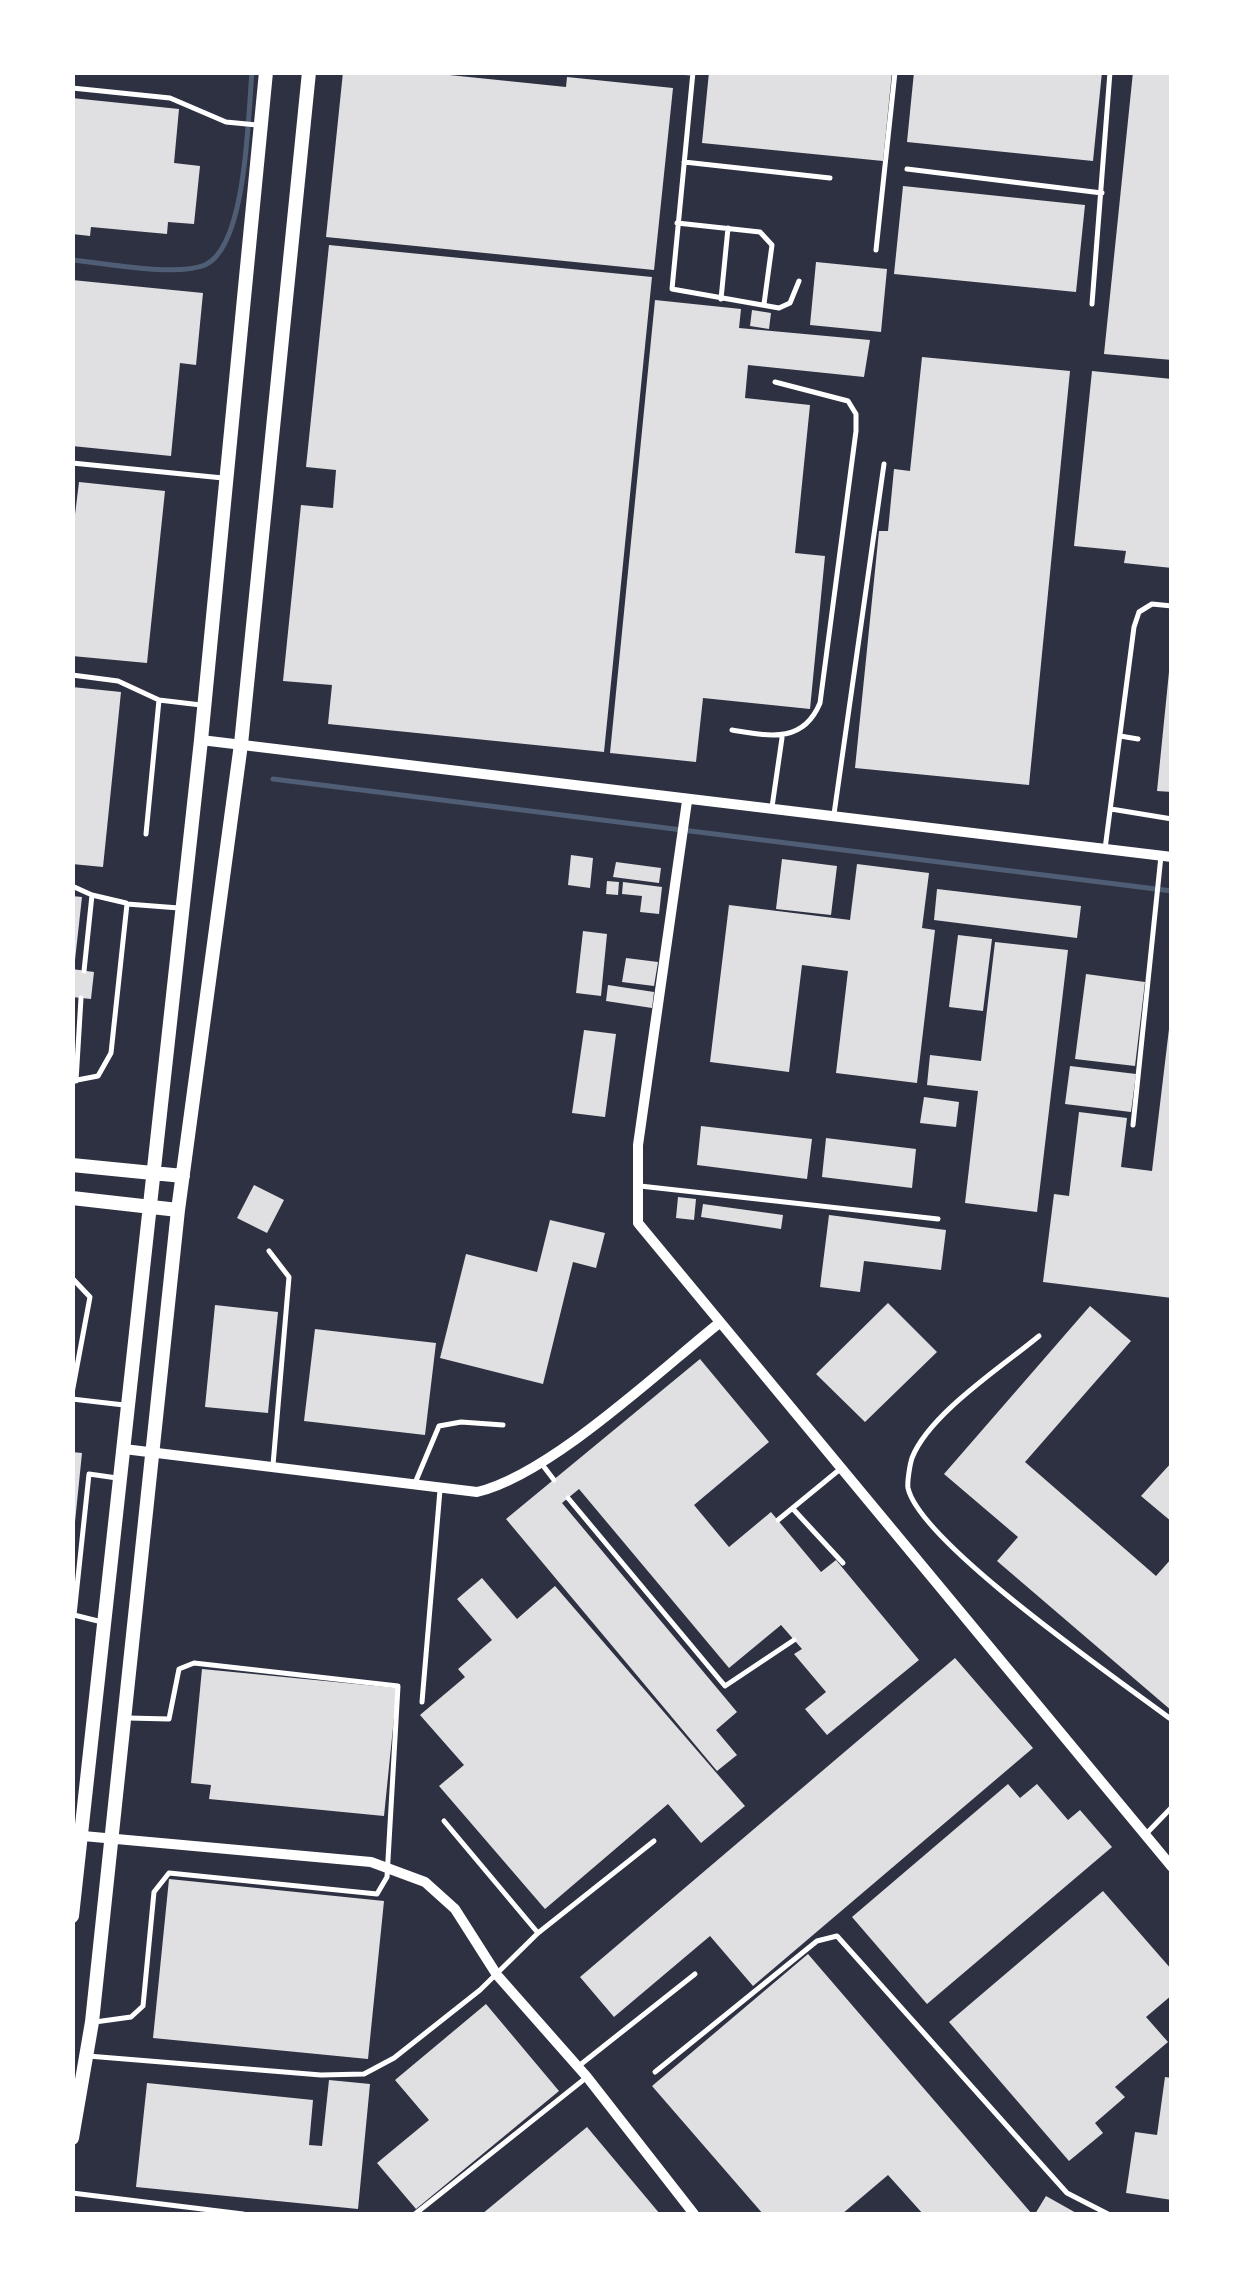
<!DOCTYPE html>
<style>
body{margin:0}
#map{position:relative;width:1244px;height:2287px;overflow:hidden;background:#2d3142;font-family:Overpass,sans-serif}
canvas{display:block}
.frame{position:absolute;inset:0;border:75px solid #fff;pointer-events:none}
</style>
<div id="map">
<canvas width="1244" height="2287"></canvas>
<div class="frame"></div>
</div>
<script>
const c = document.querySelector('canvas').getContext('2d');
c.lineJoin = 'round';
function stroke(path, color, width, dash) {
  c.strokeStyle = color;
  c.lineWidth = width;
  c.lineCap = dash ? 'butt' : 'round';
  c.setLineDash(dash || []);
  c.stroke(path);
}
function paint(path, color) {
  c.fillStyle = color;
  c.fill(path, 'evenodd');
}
const stream = new Path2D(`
 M72 260C106 263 175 277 205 265 247 246 248 114 252 72
 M273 779 1172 891`);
const building = new Path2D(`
 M343 72H420L566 87 567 77 673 88 654 270 326 237Z
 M709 72H892L883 161 702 143Z
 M914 72H1102L1093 161 907 142Z
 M1133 72H1172V360L1104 354Z
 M72 98 179 109 174 163 200 166 194 224 168 222 167 234 91 227 90 236 72 234Z
 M903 186 1085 205 1076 292 894 274Z
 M329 245 652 277 604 752 328 724 332 685 283 681 301 505 333 508 336 470 306 467Z
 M816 262 887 269 881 332 810 325Z
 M72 280 203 293 196 365 180 363 171 456 72 446Z
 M655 300 741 309 739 328 870 340 864 377 748 365 745 398 810 405 795 553 825 556 810 709 703 698 696 762 610 753Z
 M752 310 771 313 769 329 750 326Z
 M922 357 1070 371 1029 785 855 768 879 531H888L894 469 910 471Z
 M1092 371 1172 379V568L1124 563 1126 551 1074 546Z
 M79 482 165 491 147 663 72 656V539Z
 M1169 672H1172V792L1157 791Z
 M72 687 121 692 103 867 72 864Z
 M571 855 593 858 590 888 568 885Z
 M782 859 837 866 831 915 776 909Z
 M616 862 661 868 659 883 613 877Z
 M857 864 929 873 922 928 935 930 917 1083 836 1073 848 971 802 965 789 1072 710 1062 729 905 850 920Z
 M607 881 619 882 618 895 606 894Z
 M623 882 662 887 659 914 640 912 642 896 622 894Z
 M937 889 1081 906 1077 938 934 920Z
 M72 896 82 897 75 960H72Z
 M583 931 607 934 601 996 576 993Z
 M958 935 992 939 983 1011 949 1007Z
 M995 942 1068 950 1037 1212 965 1203 978 1091 927 1085 930 1055 981 1061Z
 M626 958 658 962 654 986 622 982Z
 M72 969 94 972 91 999 72 997Z
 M1086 974 1145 982 1135 1066 1075 1059Z
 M608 985 654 992 652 1008 606 1001Z
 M1169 1029 1172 1298 1043 1282 1054 1194 1069 1196 1079 1112 1127 1118 1121 1167 1152 1171Z
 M584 1030 616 1034 605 1117 572 1113Z
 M1070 1066 1136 1074 1131 1112 1065 1104Z
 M924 1097 959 1102 956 1127 920 1123Z
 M701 1126 812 1139 807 1179 697 1165Z
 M826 1138 916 1149 912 1188 822 1177Z
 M254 1185 284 1200 267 1233 237 1218Z
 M678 1197 696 1199 694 1220 676 1218Z
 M703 1204 783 1215 781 1229 701 1217Z
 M829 1215 946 1230 941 1270 864 1261 860 1292 820 1287Z
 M550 1220 605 1233 596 1268 573 1262 543 1384 440 1358 466 1254 537 1272Z
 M888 1303 937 1352 865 1422 816 1374Z
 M215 1305 278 1312 268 1413 205 1407Z
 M1090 1306 1131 1341 1025 1462 1156 1576 1172 1558V1711L997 1561 1018 1537 944 1474Z
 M315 1329 436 1343 425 1435 304 1421Z
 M700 1359 769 1442 694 1505 729 1547 771 1512 821 1572 836 1560 919 1660 827 1735 805 1709 826 1692 794 1654 802 1649 781 1625 729 1668 579 1489 562 1503 737 1712 716 1730 737 1755 717 1771 506 1519Z
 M72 1452 82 1453 75 1522H72Z
 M1172 1462V1522L1141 1496Z
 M482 1578 517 1619 555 1586 745 1806 701 1843 668 1804 545 1909 439 1786 464 1765 420 1715 465 1677 458 1669 492 1640 457 1599Z
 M955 1658 1033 1748 753 1986 710 1936 614 2017 580 1977Z
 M202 1669 397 1688 384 1816 209 1799 211 1785 191 1783Z
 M1008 1784 1020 1798 1037 1784 1068 1820 1080 1810 1112 1847 927 2004 852 1917Z
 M169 1879 384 1901 368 2059 153 2038Z
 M1103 1891 1172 1970V1995L1146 2017 1168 2042 1115 2087 1125 2097 1095 2123 1103 2133 1069 2161 949 2022Z
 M808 1954 1032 2214H923L888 2175 842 2214H763L652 2086Z
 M486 2004 559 2091 416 2209 377 2163 429 2120 395 2080Z
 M1165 2077 1172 2078V2200L1126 2193 1135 2132 1157 2135Z
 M329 2080 370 2084 358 2209 136 2187 147 2083 313 2100 309 2145 322 2146Z
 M587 2127 660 2214H482Z
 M1046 2196 1078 2214H1035Z`);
const service = new Path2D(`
 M676 72 693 73
 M693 72 672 289 779 308 790 303 799 281
 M72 88 170 98 226 122 257 125
 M684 162 830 178
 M907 169 1102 193
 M677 223 760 232 772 245 764 304
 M876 250 895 72
 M721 299 728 228
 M1092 304 1110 72
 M72 463 223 478
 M72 675 118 681 159 700
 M732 730C769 736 803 744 820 703L856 431V414L848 401 775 382
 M1120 736 1138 739
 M772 807 782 738
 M1111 809 1172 819
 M834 814 884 464
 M146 834 159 700 201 705
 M1105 849 1134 627 1139 612 1152 604 1172 606
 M72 886 92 895
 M84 971 92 895 126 903
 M72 1081 98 1076 111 1053 127 904 179 908
 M76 1081 81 998
 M1133 1125 1161 856
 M640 1186 938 1219
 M269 1251 289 1277 273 1465
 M72 1278 90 1297 72 1393
 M1039 1336C1003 1366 929 1414 912 1458 910 1464 907 1482 908 1488 920 1543 1120 1681 1172 1720
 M72 1399 124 1405
 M541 1463 554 1480
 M415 1483 439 1426 461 1422 503 1425
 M568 1498 725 1686 794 1640
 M794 1510 843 1563
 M778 1520 839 1470
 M102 1622 74 1615 89 1474 117 1478
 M422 1702 440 1490
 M444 1821 538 1933
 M1146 1834 1172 1807
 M95 2022 131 2017 143 2006 154 1892 169 1873 377 1894 387 1877 398 1686 194 1663 179 1669 169 1719 128 1718
 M88 2056 321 2075 364 2074 394 2058 480 1990 538 1933 654 1841
 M580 2065 695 1974
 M655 2072 817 1941 837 1936 1067 2193 1108 2214
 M72 2193 243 2214
 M415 2214 587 2077`);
const minor = new Path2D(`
 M201 740 1172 857
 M687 801 638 1145V1223L1172 1867
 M124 1449 477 1492C549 1475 657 1373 718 1324
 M72 1835 371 1862 425 1882 455 1909 497 1975 587 2077 694 2214`);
const tertiary = new Path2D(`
 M72 1165 183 1176
 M72 1198 178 1210
 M72 1916 201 740 266 72
 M72 2138 92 2022 178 1210 241 744 309 72`);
stroke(stream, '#4f5d75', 5);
paint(building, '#e0e0e3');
stroke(service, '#fff', 5);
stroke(minor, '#fff', 10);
stroke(tertiary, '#fff', 14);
</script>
